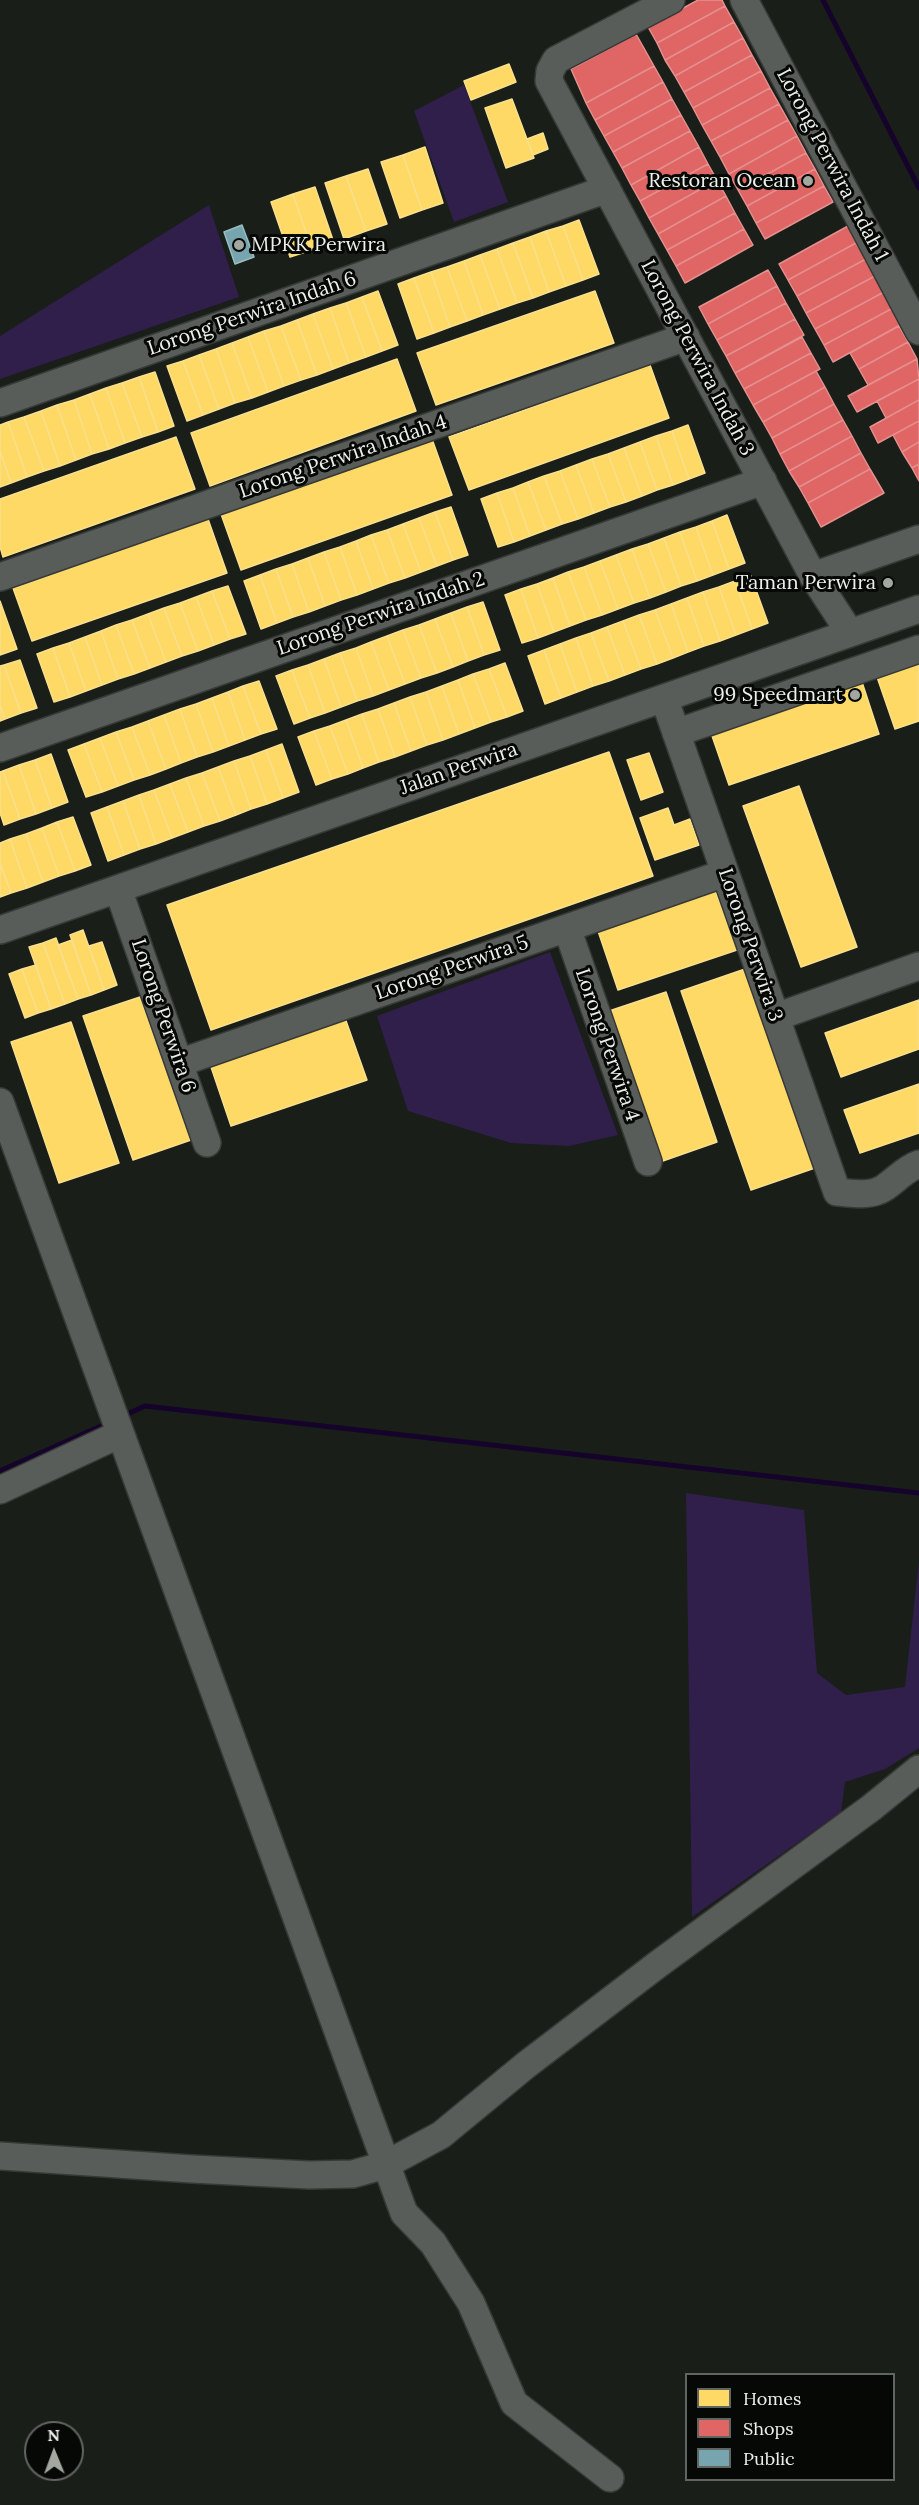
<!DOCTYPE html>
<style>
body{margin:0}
#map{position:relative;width:919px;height:2505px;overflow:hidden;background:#191e18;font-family:Lora,serif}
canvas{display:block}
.legend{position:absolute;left:685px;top:2373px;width:210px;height:108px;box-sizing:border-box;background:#050805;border:2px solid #616561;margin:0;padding:8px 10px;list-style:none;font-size:18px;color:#ebf1ea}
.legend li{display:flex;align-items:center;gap:12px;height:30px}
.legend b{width:30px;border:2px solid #616561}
.north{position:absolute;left:24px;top:2421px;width:60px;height:60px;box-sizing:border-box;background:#050805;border:2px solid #616561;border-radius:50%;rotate:359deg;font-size:16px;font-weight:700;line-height:24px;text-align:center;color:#ebf1ea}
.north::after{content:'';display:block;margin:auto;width:21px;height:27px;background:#a2a7a0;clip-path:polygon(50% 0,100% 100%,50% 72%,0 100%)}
</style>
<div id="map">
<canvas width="919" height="2505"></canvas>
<ul class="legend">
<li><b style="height:16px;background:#ffd966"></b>Homes</li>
<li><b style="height:16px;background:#e06666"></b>Shops</li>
<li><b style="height:16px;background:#76a5af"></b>Public</li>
</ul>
<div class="north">N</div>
</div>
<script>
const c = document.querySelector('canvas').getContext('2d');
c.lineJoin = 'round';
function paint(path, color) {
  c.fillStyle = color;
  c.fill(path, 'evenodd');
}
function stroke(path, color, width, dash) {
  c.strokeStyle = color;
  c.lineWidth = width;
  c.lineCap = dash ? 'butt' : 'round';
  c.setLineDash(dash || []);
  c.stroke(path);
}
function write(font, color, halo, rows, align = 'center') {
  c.font = font + ' Lora,serif';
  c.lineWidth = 6;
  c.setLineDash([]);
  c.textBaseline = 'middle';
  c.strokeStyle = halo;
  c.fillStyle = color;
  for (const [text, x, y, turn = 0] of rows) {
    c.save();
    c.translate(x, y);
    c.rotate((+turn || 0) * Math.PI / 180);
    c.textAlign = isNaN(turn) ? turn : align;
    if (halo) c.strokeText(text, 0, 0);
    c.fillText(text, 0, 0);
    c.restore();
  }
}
const green = new Path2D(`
 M464 85 508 202 454 222 414 111Z
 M209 205 239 297 0 379V336Z
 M550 952 618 1135 569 1146 511 1143 408 1111 377 1016Z
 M686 1493 804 1510 817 1673 846 1695 905 1687 919 1561V1748L885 1769 845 1782 841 1812 692 1917Z`);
const homes = new Path2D(`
 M509 64 516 82 471 100 464 81Z
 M512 99 534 158 506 168 485 108Z
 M543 133 548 149 533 155 527 139Z
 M425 147 443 203 422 210 403 155Z
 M403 155 422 210 400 218 381 162Z
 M368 169 387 224 366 231 346 176Z
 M346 176 366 231 344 239 325 183Z
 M315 187 334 243 312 250 293 194Z
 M293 194 312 250 290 257 271 202Z
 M579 220 599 274 583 280 563 226Z
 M563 226 583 280 566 286 546 231Z
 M546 231 566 286 549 292 530 237Z
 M530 237 549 292 533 298 513 243Z
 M513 243 533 298 517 303 497 249Z
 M497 249 517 303 500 309 480 255Z
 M480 255 500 309 483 315 464 261Z
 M464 261 483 315 467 321 447 267Z
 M447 267 467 321 450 327 431 272Z
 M431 272 450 327 434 333 414 278Z
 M414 278 434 333 417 339 398 284Z
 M378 291 398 345 382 351 362 297Z
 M595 291 614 343 436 405 417 353Z
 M362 297 382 351 366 357 346 303Z
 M346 303 366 357 349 363 330 308Z
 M330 308 349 363 333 369 313 314Z
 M313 314 333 369 317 375 297 320Z
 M297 320 317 375 301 380 281 326Z
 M281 326 301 380 284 386 264 331Z
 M264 331 284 386 268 392 248 337Z
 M248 337 268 392 252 398 232 343Z
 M232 343 252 398 235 403 216 349Z
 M216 349 235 403 219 409 199 355Z
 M199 355 219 409 203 415 183 361Z
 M397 359 416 411 210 486 191 433Z
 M183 361 203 415 187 421 167 366Z
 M650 365 669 418 469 490 449 437Z
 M155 372 174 426 158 432 139 377Z
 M139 377 158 432 142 437 122 383Z
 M122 383 142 437 125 443 106 388Z
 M106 388 125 443 109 449 90 394Z
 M90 394 109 449 92 454 74 400Z
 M74 400 92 454 76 460 57 405Z
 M57 405 76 460 60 466 41 411Z
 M41 411 60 466 44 471 24 417Z
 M24 417 44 471 27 477 8 422Z
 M8 422 27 477 11 483 0 451V425Z
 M688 425 705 473 689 479 672 431Z
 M672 431 689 479 673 485 656 436Z
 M656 436 673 485 657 490 640 442Z
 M176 437 195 489 3 557 0 547V499Z
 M432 439 452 495 241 570 221 514Z
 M640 442 657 490 642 496 624 448Z
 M624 448 642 496 626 502 608 454Z
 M0 451 11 483 0 487Z
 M608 454 626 502 610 507 592 459Z
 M592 459 610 507 594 513 576 465Z
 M576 465 594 513 578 519 560 471Z
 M560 471 578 519 562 524 544 476Z
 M544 476 562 524 546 530 528 482Z
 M528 482 546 530 530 536 513 488Z
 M513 488 530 536 514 542 497 493Z
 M497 493 514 542 498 547 481 499Z
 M451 507 468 555 453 560 435 512Z
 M435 512 453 560 437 566 419 518Z
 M727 515 745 563 729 569 712 521Z
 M419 518 437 566 421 572 403 524Z
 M208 519 227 573 32 641 13 588Z
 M712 521 729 569 713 575 696 527Z
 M403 524 421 572 405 578 387 530Z
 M696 527 713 575 697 581 680 532Z
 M387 530 405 578 389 583 371 535Z
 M680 532 697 581 681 586 664 538Z
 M371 535 389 583 373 589 356 541Z
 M664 538 681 586 666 592 648 544Z
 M356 541 373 589 357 595 340 547Z
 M648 544 666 592 650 598 632 549Z
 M340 547 357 595 341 600 324 552Z
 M632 549 650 598 634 603 616 555Z
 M324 552 341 600 325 606 308 558Z
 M616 555 634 603 618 609 600 561Z
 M308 558 325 606 309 612 292 564Z
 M600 561 618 609 602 615 584 567Z
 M292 564 309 612 293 617 276 569Z
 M584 567 602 615 586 620 568 572Z
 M276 569 293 617 277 623 260 575Z
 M568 572 586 620 570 626 553 578Z
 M260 575 277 623 261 629 244 581Z
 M751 576 768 623 752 629 735 581Z
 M553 578 570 626 554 632 537 584Z
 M735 581 752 629 736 635 719 587Z
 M537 584 554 632 538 638 521 589Z
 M228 586 246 634 230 639 212 591Z
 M719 587 736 635 720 641 703 592Z
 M521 589 538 638 522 643 505 595Z
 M212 591 230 639 214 645 196 597Z
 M703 592 720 641 704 646 687 598Z
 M196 597 214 645 198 651 180 603Z
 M687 598 704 646 688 652 671 604Z
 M0 601 17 649 0 655Z
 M483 602 500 650 484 655 467 607Z
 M180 603 198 651 182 656 164 608Z
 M671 604 688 652 673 658 655 610Z
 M467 607 484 655 468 661 451 613Z
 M164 608 182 656 166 662 148 614Z
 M655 610 673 658 657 664 639 615Z
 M451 613 468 661 453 667 435 619Z
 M148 614 166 662 150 668 132 620Z
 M639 615 657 664 641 669 623 621Z
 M435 619 453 667 437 673 419 625Z
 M132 620 150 668 134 674 116 625Z
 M623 621 641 669 625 675 607 627Z
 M116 625 134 674 118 679 101 631Z
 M419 625 437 673 421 678 403 630Z
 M607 627 625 675 609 681 591 633Z
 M403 630 421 678 405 684 387 636Z
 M101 631 118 679 102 685 85 637Z
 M591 633 609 681 593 686 576 638Z
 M387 636 405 684 389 690 371 642Z
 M85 637 102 685 86 691 69 643Z
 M576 638 593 686 577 692 560 644Z
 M371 642 389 690 373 696 356 648Z
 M69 643 86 691 70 697 53 648Z
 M560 644 577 692 561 698 544 650Z
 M53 648 70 697 54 702 37 654Z
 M356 648 373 696 357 701 340 653Z
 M544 650 561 698 545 704 528 656Z
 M340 653 357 701 341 707 324 659Z
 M324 659 341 707 325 713 308 665Z
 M20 660 37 708 21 713 4 665Z
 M919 660V721L895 729 876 674Z
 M505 663 523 711 507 717 489 669Z
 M4 665 21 713 5 719 0 705V666Z
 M308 665 325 713 310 718 292 670Z
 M489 669 507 717 491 722 473 674Z
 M292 670 310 718 294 724 276 676Z
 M473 674 491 722 475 728 458 680Z
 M861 679 879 734 729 785 710 730Z
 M458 680 475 728 459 734 442 686Z
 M259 681 277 729 261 734 243 686Z
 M243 686 261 734 245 740 228 692Z
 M442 686 459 734 443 740 426 692Z
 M228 692 245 740 229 746 212 698Z
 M426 692 443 740 427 745 410 697Z
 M410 697 427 745 411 751 394 703Z
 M212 698 229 746 213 752 196 704Z
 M394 703 411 751 395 757 378 709Z
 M196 704 213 752 197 757 180 709Z
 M0 705 5 719 0 721Z
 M180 709 197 757 181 763 164 715Z
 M378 709 395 757 379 762 362 714Z
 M362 714 379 762 363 768 346 720Z
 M164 715 181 763 166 769 148 721Z
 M346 720 363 768 348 774 330 726Z
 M148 721 166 769 150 775 132 727Z
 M330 726 348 774 332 779 314 731Z
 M132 727 150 775 134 780 116 732Z
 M314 731 332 779 316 785 298 737Z
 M116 732 134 780 118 786 100 738Z
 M100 738 118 786 102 792 84 744Z
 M84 744 102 792 86 797 68 750Z
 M282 744 299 792 283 798 266 750Z
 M266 750 283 798 267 804 250 756Z
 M609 752 653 876 211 1030 167 905Z
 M649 753 663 792 641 800 627 760Z
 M51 754 68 802 52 808 35 760Z
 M250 756 267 804 251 809 234 761Z
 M35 760 52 808 36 814 19 765Z
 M234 761 251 809 236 815 218 767Z
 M19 765 36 814 20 819 3 771Z
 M218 767 236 815 220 821 202 773Z
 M3 771 20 819 4 825 0 813V772Z
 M202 773 220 821 204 826 186 778Z
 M186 778 204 826 188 832 170 784Z
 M170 784 188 832 172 838 154 790Z
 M799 786 857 947 801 967 743 806Z
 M154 790 172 838 156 844 139 795Z
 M139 795 156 844 140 849 123 801Z
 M123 801 140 849 124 855 107 807Z
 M107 807 124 855 108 861 91 813Z
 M668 808 674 825 690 819 699 845 655 860 640 818Z
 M73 817 91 865 75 871 57 822Z
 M57 822 75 871 59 876 42 828Z
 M42 828 59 876 43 882 26 834Z
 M26 834 43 882 27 888 10 839Z
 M10 839 27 888 11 893 0 863V843Z
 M0 863 11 893 0 897Z
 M715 889 737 950 618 990 597 928Z
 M83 930 104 990 91 995 70 935Z
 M56 938 78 999 65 1004 43 943Z
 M72 940 91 995 78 999 58 945Z
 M102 942 117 985 104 990 89 946Z
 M43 943 65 1004 51 1009 29 947Z
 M36 965 51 1009 38 1013 22 969Z
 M22 969 38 1013 25 1018 9 974Z
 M745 969 815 1168 751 1190 681 991Z
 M666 992 717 1142 660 1162 609 1011Z
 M140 997 191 1140 133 1160 83 1016Z
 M919 1000V1049L841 1077 825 1033Z
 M345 1018 367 1080 231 1126 210 1064Z
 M71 1022 119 1163 59 1183 11 1042Z
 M919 1084V1133L860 1153 844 1110Z`);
const shops = new Path2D(`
 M698 0H722L725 6 657 43 648 27Z
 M725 6 734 22 665 60 657 43Z
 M734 22 743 38 675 76 665 60Z
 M636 34 654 66 586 103 571 69Z
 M743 38 752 55 684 92 675 76Z
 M752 55 761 71 693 108 684 92Z
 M654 66 663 82 595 120 586 103Z
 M761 71 770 88 702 125 693 108Z
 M663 82 672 99 604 136 595 120Z
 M770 88 779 104 711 141 702 125Z
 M672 99 681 115 613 152 604 136Z
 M779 104 788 120 720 157 711 141Z
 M681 115 690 131 622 168 613 152Z
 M788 120 797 136 729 174 720 157Z
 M690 131 699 147 631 185 622 168Z
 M797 136 806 153 738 190 729 174Z
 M699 147 708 164 640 201 631 185Z
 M806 153 815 169 747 206 738 190Z
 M708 164 717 180 649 218 640 201Z
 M815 169 824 186 756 223 747 206Z
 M717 180 726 196 658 234 649 218Z
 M824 186 833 202 765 239 756 223Z
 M726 196 735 213 667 250 658 234Z
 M735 213 744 229 676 266 667 250Z
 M848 226 856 243 788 280 779 264Z
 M744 229 753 245 685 283 676 266Z
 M856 243 866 259 797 296 788 280Z
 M866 259 875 276 806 313 797 296Z
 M768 270 777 286 708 324 699 307Z
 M875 276 884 292 815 329 806 313Z
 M777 286 786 303 717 340 708 324Z
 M884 292 893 308 824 345 815 329Z
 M786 303 795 319 726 356 717 340Z
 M893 308 902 324 833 362 824 345Z
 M795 319 804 335 735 373 726 356Z
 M899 326 908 342 859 369 850 353Z
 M802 337 811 353 744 389 735 373Z
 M908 342 917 359 868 385 859 369Z
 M811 353 820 369 753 405 744 389Z
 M917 359 919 379 857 412 848 396Z
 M816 371 825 387 763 422 753 405Z
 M919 379V400L886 418 877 401Z
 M825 387 834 404 772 438 763 422Z
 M919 400V421L878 443 870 427Z
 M834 404 843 420 780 454 772 438Z
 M843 420 852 436 789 471 780 454Z
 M919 421V442L902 452 893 435Z
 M852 436 861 453 799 487 789 471Z
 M919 442V464L912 468 902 452Z
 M861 453 870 469 808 503 799 487Z
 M919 464V481L912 468Z
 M870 469 884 493 821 527 808 503Z`);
const public = new Path2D(`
 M242 225 254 257 235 264 224 232Z`);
const stream = new Path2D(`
 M823 0 919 188
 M123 1416 145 1406 919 1493
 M0 1471 110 1422`);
const minor = new Path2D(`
 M671 0 556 60 550 71 549 81 813 576 850 633
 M744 0 919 331
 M0 403 607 189
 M813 576 919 539
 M0 577 686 337
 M664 698 837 1192C852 1193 870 1197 884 1188 896 1180 905 1169 919 1164
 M676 733 919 649
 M0 748 763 481
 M118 889 207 1143
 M567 928 648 1162
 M0 930 919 609
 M776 1017 919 966
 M179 1063 725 873
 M0 1102 404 2213 433 2243 471 2303 514 2403 610 2478
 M0 1490 120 1434
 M0 2156 192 2169 309 2175 353 2174 385 2165 441 2135 526 2065 657 1965 871 1808 919 1769`);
const markers = [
 [808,181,6,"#a2a7a0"],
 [239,245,6,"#a2a7a0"],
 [888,583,6,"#a2a7a0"],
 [855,695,6,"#a2a7a0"]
];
const streetNames = [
 ["Lorong Perwira Indah 1",832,165,62],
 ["Lorong Perwira Indah 6",252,314,-19],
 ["Lorong Perwira Indah 3",697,358,62],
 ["Lorong Perwira Indah 4",343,457,-19],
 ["Lorong Perwira Indah 2",381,614,-19],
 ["Jalan Perwira",459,769,-19],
 ["Lorong Perwira 3",750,945,71],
 ["Lorong Perwira 5",452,968,-19],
 ["Lorong Perwira 6",163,1016,71],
 ["Lorong Perwira 4",607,1045,71]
];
const poiNames = [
 ["Restoran Ocean",796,181],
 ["MPKK Perwira",251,245,"left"],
 ["Taman Perwira",876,583],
 ["99 Speedmart",843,695]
];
paint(green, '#311f4b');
paint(homes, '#ffd966');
stroke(homes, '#f9e08e', 1.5);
paint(shops, '#e06666');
stroke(shops, '#e3908e', 1.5);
paint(public, '#76a5af');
stroke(public, '#99bcc1', 1.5);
stroke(stream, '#15032c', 5);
stroke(minor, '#363936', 30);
stroke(minor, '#595d59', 27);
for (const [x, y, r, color] of markers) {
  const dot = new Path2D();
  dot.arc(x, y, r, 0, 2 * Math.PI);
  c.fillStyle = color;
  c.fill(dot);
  stroke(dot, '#050805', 2);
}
write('20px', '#ebf1ea', '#050805', streetNames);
write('20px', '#ebf1ea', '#050805', poiNames, 'right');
</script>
